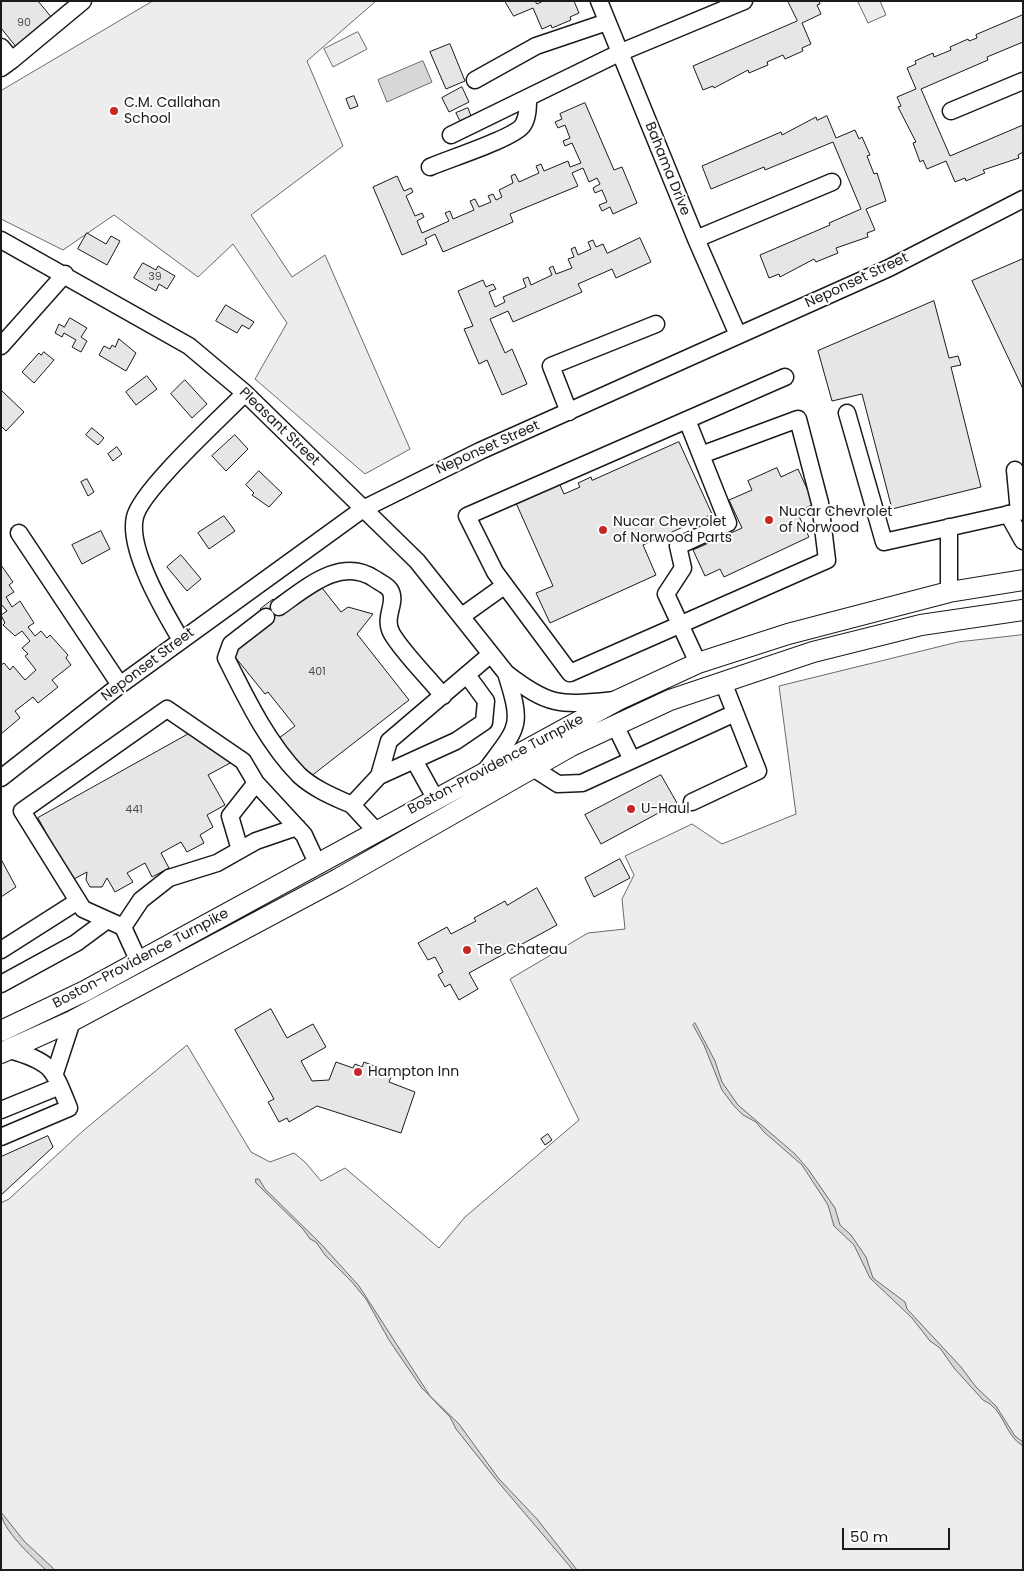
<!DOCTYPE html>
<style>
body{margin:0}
#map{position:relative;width:1024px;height:1571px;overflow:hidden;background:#fff;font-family:Poppins,sans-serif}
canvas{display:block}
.frame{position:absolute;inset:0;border:2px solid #1a1a1a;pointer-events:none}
.scale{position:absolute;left:842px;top:1528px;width:108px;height:22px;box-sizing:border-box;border:2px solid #1a1a1a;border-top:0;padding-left:6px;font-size:15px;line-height:18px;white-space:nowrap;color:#1a1a1a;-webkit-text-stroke:4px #fff;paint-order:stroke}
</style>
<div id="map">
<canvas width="1024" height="1571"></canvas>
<div class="frame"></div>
<div class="scale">50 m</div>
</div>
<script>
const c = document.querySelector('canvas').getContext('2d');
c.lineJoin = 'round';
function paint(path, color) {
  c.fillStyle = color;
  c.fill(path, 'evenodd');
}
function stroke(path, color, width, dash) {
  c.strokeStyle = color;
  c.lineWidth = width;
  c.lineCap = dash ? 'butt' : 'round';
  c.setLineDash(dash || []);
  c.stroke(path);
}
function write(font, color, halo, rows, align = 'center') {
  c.font = font + ' Poppins,sans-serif';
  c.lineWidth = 4;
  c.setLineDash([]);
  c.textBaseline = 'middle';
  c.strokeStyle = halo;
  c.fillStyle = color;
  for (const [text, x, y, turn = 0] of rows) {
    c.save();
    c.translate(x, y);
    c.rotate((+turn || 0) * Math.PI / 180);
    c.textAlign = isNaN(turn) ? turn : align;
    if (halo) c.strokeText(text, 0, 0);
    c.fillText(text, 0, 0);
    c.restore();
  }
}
const green = new Path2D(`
 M153 1H376L307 61 343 146 251 215 292 277 325 255 410 449 365 474 255 379 287 323 233 244 198 277 114 215 63 250 1 219V91Z
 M880 1 886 15 868 23 858 2Z
 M358 32 367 49 333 67 324 49Z
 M1023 635V1570H1V1203L9 1199 84 1130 187 1045 251 1152 270 1162 294 1153 305 1162 321 1181 345 1168 439 1248 465 1217 579 1120 510 979 588 933 625 929 622 899 634 875 625 856 692 824 722 844 796 814 779 686 958 642Z`);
const water = new Path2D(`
 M423 61 432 82 387 102 378 80Z
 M695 1023 715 1061 722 1082 738 1105 795 1154 808 1169 835 1208 840 1225 851 1235 866 1257 873 1278 905 1302 907 1309 961 1367 976 1387 996 1406 1015 1436 1023 1442V1446C1004 1435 1004 1408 983 1400L954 1368 940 1348 930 1341 912 1318 870 1278 854 1245 834 1226 828 1205 802 1165 764 1132 756 1122 743 1115 734 1106 722 1090 704 1045 693 1025Z
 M256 1179H259L265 1189 321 1244 359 1286 430 1396 459 1424 499 1479 537 1519 577 1570H573L499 1483 456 1429 450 1417 421 1387 389 1340 366 1299 352 1282 325 1255 316 1242 310 1239 303 1229 256 1183Z
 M1 1512 24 1541 55 1570H46C33 1558 1 1529 1 1512Z`);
const building = new Path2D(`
 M1 1H38L52 18 17 48 1 28Z
 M505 1H535L537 4 543 1H574L579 13 570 17 571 20 552 28 551 25 542 29 533 8 514 16Z
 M788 1H819L820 4 817 5 821 14 802 23 811 44 802 48 803 51 785 59 783 55 767 62 768 65 749 73 748 70 714 88 713 86 703 90 693 66 797 21Z
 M1023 15V42L987 57 988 60 921 89 950 156 1023 125V152L1018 155 1019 158 983 170 985 173 966 181 965 178 955 182 946 161 927 169 923 160 920 162 913 143 916 142 898 107 901 106 897 97 916 89 907 68 916 64 915 61 933 53 934 57 951 50 950 47 968 39 969 41 977 38 976 35Z
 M450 44 465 81 446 89 430 52Z
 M462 87 469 102 449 112 442 98Z
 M354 96 358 106 350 109 346 99Z
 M585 103 614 170 622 167 637 203 613 214 610 207 602 211 599 205 607 202 602 190 595 193 593 188 600 184 597 178 589 182 583 168 572 173 578 186 510 214 513 222 443 252 435 234 425 239 427 244 402 255 373 187 397 176 404 191 411 188 413 192 406 196 415 216 422 213 424 217 417 221 422 233 449 221 445 213 450 211 453 219 474 210 470 201 475 199 479 207 491 202 488 196 493 194 496 200 502 197 499 190 513 183 511 176 515 174 519 182 539 173 536 166 541 164 544 171 568 161 570 167 581 163 572 143 565 146 563 141 570 138 565 125 558 128 555 122 562 119 560 114Z
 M468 108 471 116 460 121 456 113Z
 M827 116 836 138 855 130 859 139 862 137 870 155 867 156 874 174 877 173 886 201 866 209 875 230 867 233 868 237 836 248 838 253 816 262 814 259 780 277 779 274 769 278 760 255 830 225 829 223 861 209 833 142 765 170 764 167 711 189 702 166 781 132 782 135 816 117 817 120Z
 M87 233 106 244 111 236 120 241 107 265 78 249Z
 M640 238 651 262 616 278 612 269 578 284 582 292 513 322 508 311 490 319 505 353 512 349 527 384 502 395 487 360 479 364 464 329 473 326 458 291 483 280 486 287 493 284 496 289 489 292 495 307 505 302 503 297 526 287 523 279 528 277 531 285 552 275 549 268 553 266 556 274 572 268 568 259 574 257 571 249 575 247 578 255 591 249 588 242 593 240 596 247 603 244 607 253Z
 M1023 259V389L972 281Z
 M143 263 156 270 158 266 175 276 167 289 159 284 156 291 134 278Z
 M934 301 949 358 958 356 961 365 951 367 981 487 892 509 862 394 832 401 818 351Z
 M226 305 254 322 249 329 242 325 237 333 216 321Z
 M70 318 87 328 81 337 87 341 81 352 72 347 76 340 64 333 62 337 55 333 59 324 64 327Z
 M119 339 136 353 126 371 99 355 104 346 110 349 112 345 115 347Z
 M44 352 54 360 34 383 22 372 39 353 41 355Z
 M147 376 157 389 136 405 126 392Z
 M185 380 207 404 192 418 171 394Z
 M1 390 24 412 6 431 1 426Z
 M92 428 104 438 98 445 86 435Z
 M235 435 248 449 226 471 212 456Z
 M679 442 712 514 643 545 656 575 550 623 536 593 553 586 516 503 559 483 564 494 580 487 578 483 591 477 592 480Z
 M117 447 122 454 113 461 108 454Z
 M777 468 781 477 798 469 814 504 797 512 809 537 724 577 720 569 705 576 693 550 742 528 729 500 752 490 748 481Z
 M259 471 282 493 269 507 252 495 254 493 246 485Z
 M87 479 94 492 88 496 81 482Z
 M224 516 235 531 209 549 198 533Z
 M101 531 110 549 82 564 72 545Z
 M181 555 201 579 187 591 167 567Z
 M1 565 13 582 9 585 14 592 6 597 12 607 20 601 34 623 28 627 35 636 41 631 47 638 50 635 68 655 66 658 71 665 52 680 58 687 38 703 33 697 15 711 20 718 1 734V665L4 663 10 670 13 666 25 680 36 670 25 656 28 654 22 648 30 641 22 631 15 636 3 625 5 623 1 615 7 611 1 604Z
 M319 584 341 612 348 607 373 614 357 634 409 700 310 777 279 738 295 726 268 692 265 694 231 652 269 622 260 609 273 599 283 611Z
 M194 731 232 762 208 775 225 805 207 815 213 827 200 835 204 843 187 852 181 842 161 853 169 868 152 877 145 863 127 873 133 882 115 892 107 878 102 887H90L86 880 87 872 72 880 38 818Z
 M661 775 677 803 601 844 585 815Z
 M620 859 630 878 594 897 585 878Z
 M2 861 16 887 1 897V862Z
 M537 888 557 925 469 973 478 989 459 1000 450 984 445 987 438 975 443 972 435 957 428 960 418 943 447 927 451 934 476 921 474 918 505 901 507 905Z
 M271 1009 287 1038 313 1024 326 1047 301 1061 312 1081 329 1080 336 1062 353 1068 355 1064 362 1067 364 1062 384 1070 383 1074 391 1077 389 1082 415 1092 401 1133 317 1106 289 1122 287 1118 279 1122 268 1102 274 1099 235 1030Z
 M548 1134 552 1140 545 1145 541 1139Z
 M48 1136 53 1147 1 1195V1157Z`);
const minor = new Path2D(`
 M599 1 696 239 738 335
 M1 47 12 60 1 68
 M12 60 83 1
 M475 80 536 46 607 22
 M951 111 1023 81
 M451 135 619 53 744 1
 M430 167C448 159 515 138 523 125 528 117 528 107 528 98
 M696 239 832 182
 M1 240 189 346 245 393 417 561 506 673C551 708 561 705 616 700
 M1 346 65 274
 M569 412 551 366 656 324
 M847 413 884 542 1023 511
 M687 420 728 523 678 546 683 568 666 594 698 663
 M701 455 798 419 820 503 827 560 570 673 495 572 467 516 785 377
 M1015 470 1019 512
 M1008 514 1023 541
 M19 533 120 685
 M949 592V527
 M279 607C306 588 341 556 375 579 379 582 387 585 390 590 398 603 382 617 392 634 404 654 428 677 443 696
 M462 616 504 586
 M266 617 231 644 226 658C246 698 267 742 299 775 314 789 334 797 352 805
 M181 640C165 613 127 549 135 517 141 490 222 417 245 393
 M615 725 632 760
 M414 760 435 798
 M533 768 558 784 582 783 735 713
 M486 770C519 726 523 727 506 673
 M379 776 456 741 484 722 486 701 467 675
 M1 778 120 685 363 509 480 451 889 268 1023 199
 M692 802 758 771 723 682
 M376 831 352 805 379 776 389 741 491 654
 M240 850 230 816 256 783
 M123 927 141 900 169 878 217 863 256 841 297 827
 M1 950 78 901
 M139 962 123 927 83 909 22 811 167 709 243 761 256 783 304 835 317 863
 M1 984 76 943 107 920
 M55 1073 72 1021
 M1 1110 60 1086
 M1 1137 69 1108C53 1068 52 1062 10 1050`);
const major = new Path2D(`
 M1 1031 85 991 618 700 698 663 788 634 949 592 1023 580
 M1 1053 72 1021 338 879 571 746 670 700 813 652 921 625 1023 610`);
const markers = [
 [114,111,5,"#c62828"],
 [769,520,5,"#c62828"],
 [603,530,5,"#c62828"],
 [631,809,5,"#c62828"],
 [467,950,5,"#c62828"],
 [358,1072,5,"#c62828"]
];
const numberNames = [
 ["90",24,23],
 ["39",155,277],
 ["401",317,672],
 ["441",134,810]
];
const poiNames = [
 ["C.M. Callahan",124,103],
 ["School",124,119],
 ["Nucar Chevrolet",779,512],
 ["of Norwood",779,528],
 ["Nucar Chevrolet",613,522],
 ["of Norwood Parts",613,538],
 ["U-Haul",641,809],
 ["The Chateau",477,950],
 ["Hampton Inn",368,1072]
];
const streetNames = [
 ["Bahama Drive",667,169,68],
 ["Neponset Street",857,281,-25],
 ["Pleasant Street",279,427,44],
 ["Neponset Street",488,448,-24],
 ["Neponset Street",148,665,-37],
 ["Boston-Providence Turnpike",496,765,-28],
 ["Boston-Providence Turnpike",141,959,-28]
];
paint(green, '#ededed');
stroke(green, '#6a6a6a', 1);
paint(water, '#d7d7d7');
stroke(water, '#6a6a6a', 1);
paint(building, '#e6e6e6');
stroke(building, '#1a1a1a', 1);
stroke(minor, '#1a1a1a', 19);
stroke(major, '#1a1a1a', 22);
stroke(minor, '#fff', 16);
stroke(major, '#fff', 20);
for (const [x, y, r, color] of markers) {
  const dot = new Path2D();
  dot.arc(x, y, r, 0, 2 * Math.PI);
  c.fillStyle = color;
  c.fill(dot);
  stroke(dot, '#fff', 2);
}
write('11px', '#4d4d4d', null, numberNames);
write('14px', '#1a1a1a', '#fff', poiNames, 'left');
write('14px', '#1a1a1a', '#fff', streetNames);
</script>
